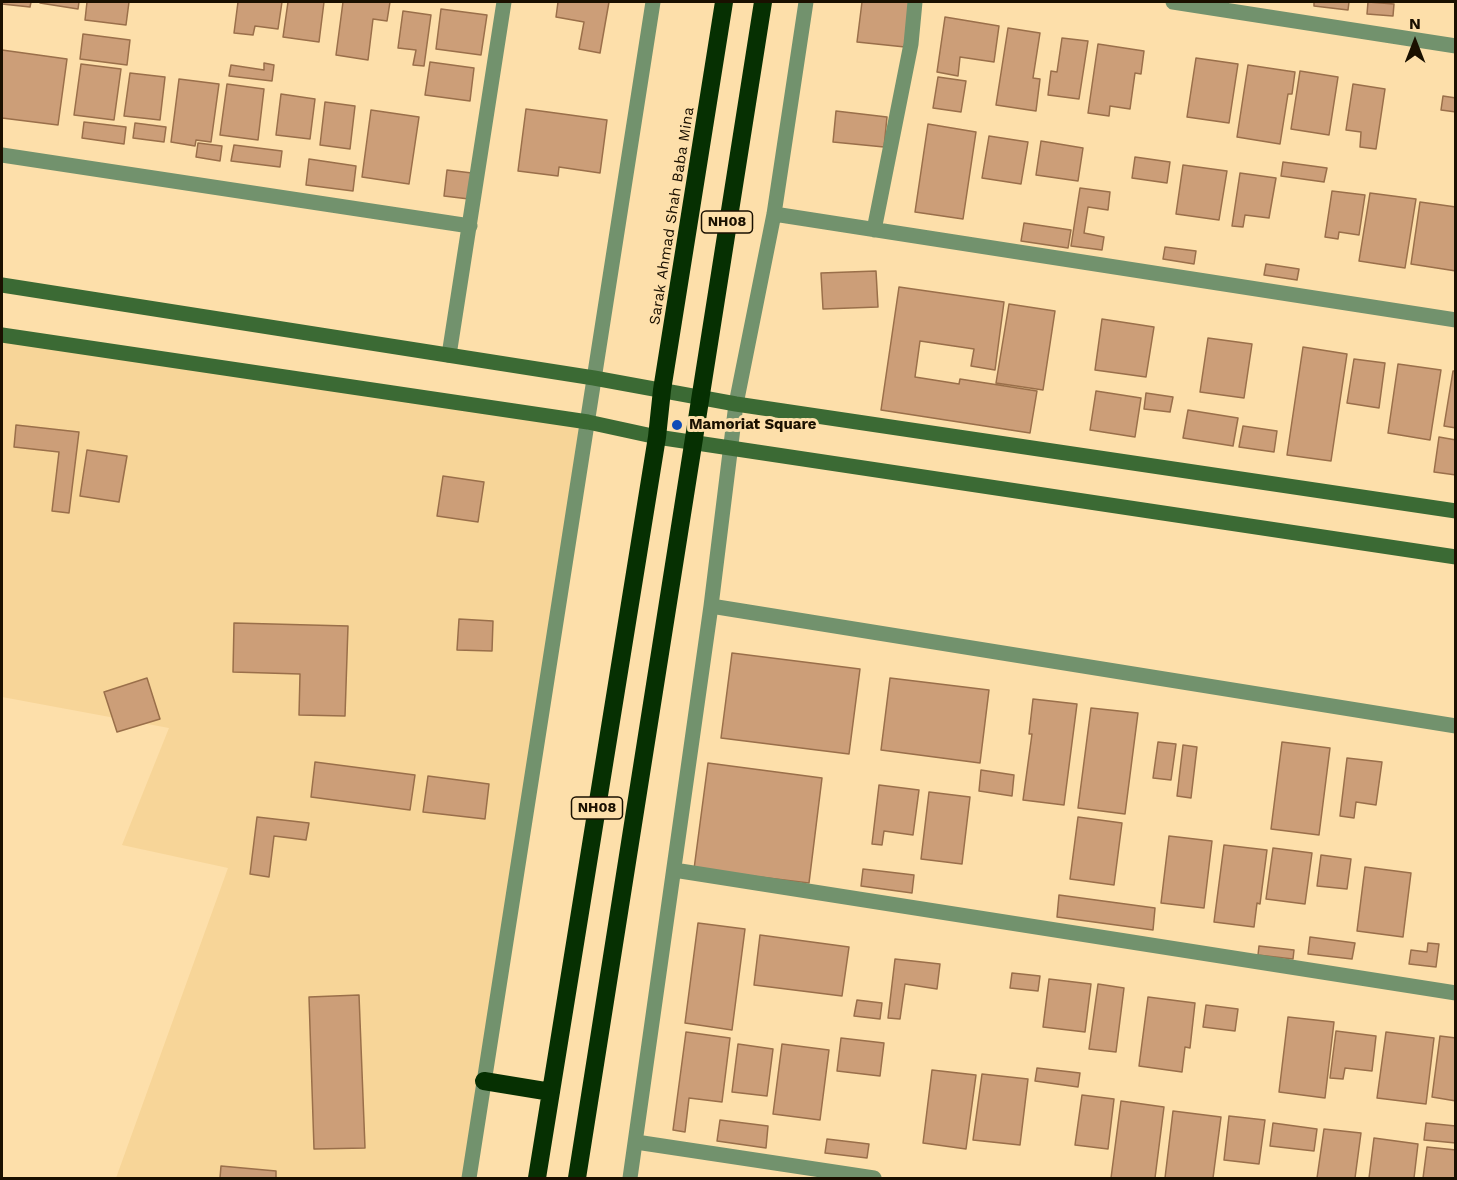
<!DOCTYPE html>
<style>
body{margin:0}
#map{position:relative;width:1457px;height:1180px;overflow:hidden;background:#fddfaa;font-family:"Work Sans",sans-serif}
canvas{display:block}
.frame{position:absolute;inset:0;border:3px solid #1a1000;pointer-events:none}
.north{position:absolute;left:1385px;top:12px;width:60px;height:60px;-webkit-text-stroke:4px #fddfaa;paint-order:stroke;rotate:0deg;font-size:16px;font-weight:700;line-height:24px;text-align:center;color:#1a1000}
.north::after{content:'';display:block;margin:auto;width:21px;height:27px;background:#1a1000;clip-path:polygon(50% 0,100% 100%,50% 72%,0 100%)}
</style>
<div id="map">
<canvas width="1457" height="1180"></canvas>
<div class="frame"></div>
<div class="north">N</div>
</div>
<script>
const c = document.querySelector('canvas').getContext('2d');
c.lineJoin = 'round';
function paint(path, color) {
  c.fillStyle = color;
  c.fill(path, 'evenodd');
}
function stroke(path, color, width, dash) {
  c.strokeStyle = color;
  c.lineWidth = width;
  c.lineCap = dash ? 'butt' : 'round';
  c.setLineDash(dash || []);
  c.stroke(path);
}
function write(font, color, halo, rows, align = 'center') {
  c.font = font + ' "Work Sans",sans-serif';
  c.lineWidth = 6;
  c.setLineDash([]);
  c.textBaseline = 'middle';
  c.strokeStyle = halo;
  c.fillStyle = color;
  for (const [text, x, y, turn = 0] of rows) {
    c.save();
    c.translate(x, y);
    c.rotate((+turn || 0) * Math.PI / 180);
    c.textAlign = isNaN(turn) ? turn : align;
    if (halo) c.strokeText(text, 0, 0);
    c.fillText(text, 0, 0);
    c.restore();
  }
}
const built = new Path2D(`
 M2 335 588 422 469 1178H116L228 868 122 845 169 728 2 697Z`);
const building = new Path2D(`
 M2 2H31L30 7 2 4Z
 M40 2H79L78 9 40 3Z
 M87 2H129L126 25 85 20Z
 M238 2H282L278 29 255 26 253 35 234 33Z
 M288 2H324L319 42 283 37Z
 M343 2H390L387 21 373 19 368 60 336 55Z
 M558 2H609L600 53 579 49 584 22 556 17Z
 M862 2H910L905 47 857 42Z
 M1314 2H1349L1348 10 1314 6Z
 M1368 2 1394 4 1393 16 1367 14Z
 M441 9 487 15 481 55 436 49Z
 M403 11 431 15 424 66 413 65 416 50 398 48Z
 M945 17 999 26 994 62 960 57 958 76 937 72Z
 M1008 28 1040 33 1033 78 1040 79 1036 111 996 105Z
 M83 34 130 40 127 65 80 59Z
 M1062 38 1088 41 1079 99 1048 95 1051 71 1057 72Z
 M1098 44 1144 51 1141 74 1135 73 1130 109 1110 106 1109 116 1088 113Z
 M2 50 67 59 58 125 2 118Z
 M1196 58 1238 64 1229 123 1187 117Z
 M430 62 474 68 470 101 425 95Z
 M264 63 274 65 272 81 229 76 231 65 264 70Z
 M81 64 121 69 114 120 74 115Z
 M1248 65 1295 72 1292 94H1288L1280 144 1237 137Z
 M1300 71 1338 77 1329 135 1291 129Z
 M130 73 165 77 160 120 124 116Z
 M938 77 966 81 961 112 933 108Z
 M179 79 219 84 211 142 196 140 195 146 171 142Z
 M227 84 264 89 258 140 220 135Z
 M1353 84 1385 89 1376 149 1360 147 1361 132 1346 130Z
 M281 94 315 99 310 139 276 135Z
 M1443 96 1456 98V112L1441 110Z
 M325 102 355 106 350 149 320 145Z
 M526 109 607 120 600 173 559 167 558 176 518 171Z
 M371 110 419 117 409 184 362 177Z
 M836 111 887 117 884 147 833 142Z
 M84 122 126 127 124 144 82 138Z
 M135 123 166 127 164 142 133 138Z
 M928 124 976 132 963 219 915 212Z
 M989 136 1028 142 1021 184 982 178Z
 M1041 141 1083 148 1078 181 1036 175Z
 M198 143 222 146 220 161 196 157Z
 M234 145 282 151 280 167 231 161Z
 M1135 157 1170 162 1167 183 1132 178Z
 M309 159 356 166 353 191 306 185Z
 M1283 162 1327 168 1324 182 1281 176Z
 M1183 165 1227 171 1219 220 1176 214Z
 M447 170 472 173 469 199 444 196Z
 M1240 173 1276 178 1269 218 1245 215 1243 227 1232 226Z
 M1080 188 1110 192 1108 210 1088 207 1084 233 1104 237 1102 250 1071 246Z
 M1332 191 1365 195 1359 235 1339 232 1338 239 1325 237Z
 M1370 193 1416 199 1405 268 1359 261Z
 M1420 202 1456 207V271L1411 264Z
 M1024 223 1071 230 1068 248 1021 241Z
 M1165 247 1196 251 1194 264 1163 259Z
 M1266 264 1299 269 1297 280 1264 275Z
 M876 271 878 307 823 309 821 273Z
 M899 287 1004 302 995 370 971 366 974 349 920 341 915 377 959 384 960 379 1037 391 1030 433 881 410Z
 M1009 304 1055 311 1043 390 996 383Z
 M1102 319 1154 327 1146 377 1095 370Z
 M1208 338 1252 344 1244 398 1200 392Z
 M1303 347 1347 354 1331 461 1287 455Z
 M1354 359 1385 363 1379 408 1347 403Z
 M1398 364 1441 370 1430 440 1388 433Z
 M1453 371H1456V428L1444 426Z
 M1096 391 1141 398 1135 437 1090 430Z
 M1146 393 1173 397 1170 412 1144 409Z
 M1188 410 1238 418 1233 446 1183 438Z
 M16 425 79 432 69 513 52 511 59 452 14 447Z
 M1243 426 1277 431 1274 452 1239 447Z
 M1439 437 1456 440V475L1434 472Z
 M87 450 127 456 119 502 80 496Z
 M443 476 484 482 478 522 437 516Z
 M459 619 493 621 492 651 457 650Z
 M234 623 348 626 345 716 299 715 300 674 233 672Z
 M732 653 860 669 849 754 721 738Z
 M147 678 160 719 117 732 104 692Z
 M890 678 989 690 980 763 881 750Z
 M1033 699 1077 704 1064 805 1023 800 1032 734H1029Z
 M1091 708 1138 713 1125 814 1078 808Z
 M1158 742 1176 744 1171 780 1153 778Z
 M1282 742 1330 748 1319 835 1271 829Z
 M1183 745 1197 747 1191 798 1177 796Z
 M1347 758 1382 762 1376 805 1356 802 1354 818 1340 816Z
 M315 762 415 775 410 810 311 797Z
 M708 763 822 778 809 883 694 869Z
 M981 770 1014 775 1012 796 979 791Z
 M428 776 489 784 485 819 423 812Z
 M879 785 919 790 913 835 884 831 882 845 872 844Z
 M929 792 970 797 962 864 921 859Z
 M257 817 309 823 306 840 274 836 269 877 250 874Z
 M1078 817 1122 823 1114 885 1070 879Z
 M1169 836 1212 841 1204 908 1161 903Z
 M1224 845 1267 850 1260 904 1257 903 1254 927 1214 922Z
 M1273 848 1312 853 1305 904 1266 899Z
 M1321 855 1351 859 1347 889 1317 886Z
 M1365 867 1411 873 1403 937 1357 931Z
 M863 869 914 875 912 893 861 886Z
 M1059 895 1155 908 1153 930 1057 917Z
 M698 923 745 929 732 1030 685 1023Z
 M760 935 849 947 842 996 754 985Z
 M1310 937 1355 943 1352 959 1308 954Z
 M1428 943 1439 944 1436 967 1409 964 1411 950 1427 952Z
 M1259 946 1294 950 1293 959 1258 955Z
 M895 959 940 964 937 989 905 984 900 1019 888 1018Z
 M1012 973 1040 976 1038 991 1010 988Z
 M1049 979 1091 984 1085 1032 1043 1027Z
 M1098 984 1124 988 1116 1052 1089 1049Z
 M359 995 365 1148 314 1149 309 997Z
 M1148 997 1195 1003 1190 1048 1185 1047 1182 1072 1139 1066Z
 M857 1000 882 1003 880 1019 854 1016Z
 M1206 1005 1238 1009 1235 1031 1203 1027Z
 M1288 1017 1334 1022 1325 1098 1279 1092Z
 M1336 1031 1376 1036 1372 1071 1345 1068 1343 1079 1330 1078Z
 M686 1032 730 1038 722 1102 689 1098 685 1132 673 1130Z
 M1386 1032 1434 1038 1426 1104 1377 1098Z
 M1440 1036 1456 1038V1101L1432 1097Z
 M841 1038 884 1043 880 1076 837 1071Z
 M738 1044 773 1049 767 1096 732 1092Z
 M782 1044 829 1050 820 1120 773 1114Z
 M1037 1068 1080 1073 1078 1087 1035 1081Z
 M932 1070 976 1075 966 1149 923 1143Z
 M982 1074 1028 1079 1020 1145 973 1140Z
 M1082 1095 1114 1099 1108 1149 1075 1145Z
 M1121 1101 1164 1107 1155 1178H1111Z
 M1173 1111 1221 1117 1213 1178H1165Z
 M1229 1116 1265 1120 1259 1164 1224 1160Z
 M720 1120 768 1126 766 1148 717 1141Z
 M1273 1123 1317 1129 1314 1151 1270 1146Z
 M1426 1123 1456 1126V1143L1424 1140Z
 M1324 1129 1361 1133 1355 1178H1317Z
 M1374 1138 1418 1144 1414 1178H1369Z
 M827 1139 869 1144 867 1158 825 1153Z
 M1427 1147 1456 1150V1178H1423Z
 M221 1166 276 1171V1178H220Z`);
const street = new Path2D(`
 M1173 2 1456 46
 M2 155 470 226
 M774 214 1456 320
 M874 230 911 44 915 2
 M449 355 504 2
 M711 606 1456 726
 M674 870 1456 993
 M636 1142 874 1178
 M469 1178 653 2
 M630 1178 711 606 736 404 774 214 806 2`);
const secondary = new Path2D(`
 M2 285 594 378 736 404 1456 511
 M2 335 588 422 657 437 1456 557`);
const highway = new Path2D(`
 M484 1081 551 1092
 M537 1178 657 437 662 390 724 2
 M577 1178 763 2`);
const markers = [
 [677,425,6,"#0f4bb7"]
];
const shields = [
 [727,222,51],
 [597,808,51]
];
const shieldNames = [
 ["NH08",727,222],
 ["NH08",597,808]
];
const streetNames = [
 ["Sarak Ahmad Shah Baba Mina",672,216,-81]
];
const poiNames = [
 ["Mamoriat Square",689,425]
];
paint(built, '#f7d598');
paint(building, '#cc9e78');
stroke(building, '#9a6f4a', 1.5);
stroke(street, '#72926d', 15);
stroke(secondary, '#3b6a34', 15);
stroke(highway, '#063002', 18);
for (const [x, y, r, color] of markers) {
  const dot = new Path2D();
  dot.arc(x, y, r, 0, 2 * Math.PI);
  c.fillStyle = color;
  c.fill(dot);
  stroke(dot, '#fddfaa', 2);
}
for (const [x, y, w] of shields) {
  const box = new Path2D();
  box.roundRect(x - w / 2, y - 11, w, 22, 4.5);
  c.fillStyle = '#fddfaa';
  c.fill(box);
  stroke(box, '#1a1000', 1.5);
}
write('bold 14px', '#1a1000', null, shieldNames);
write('15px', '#1a1000', '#fddfaa', streetNames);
write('bold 15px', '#1a1000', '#fddfaa', poiNames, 'left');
</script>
